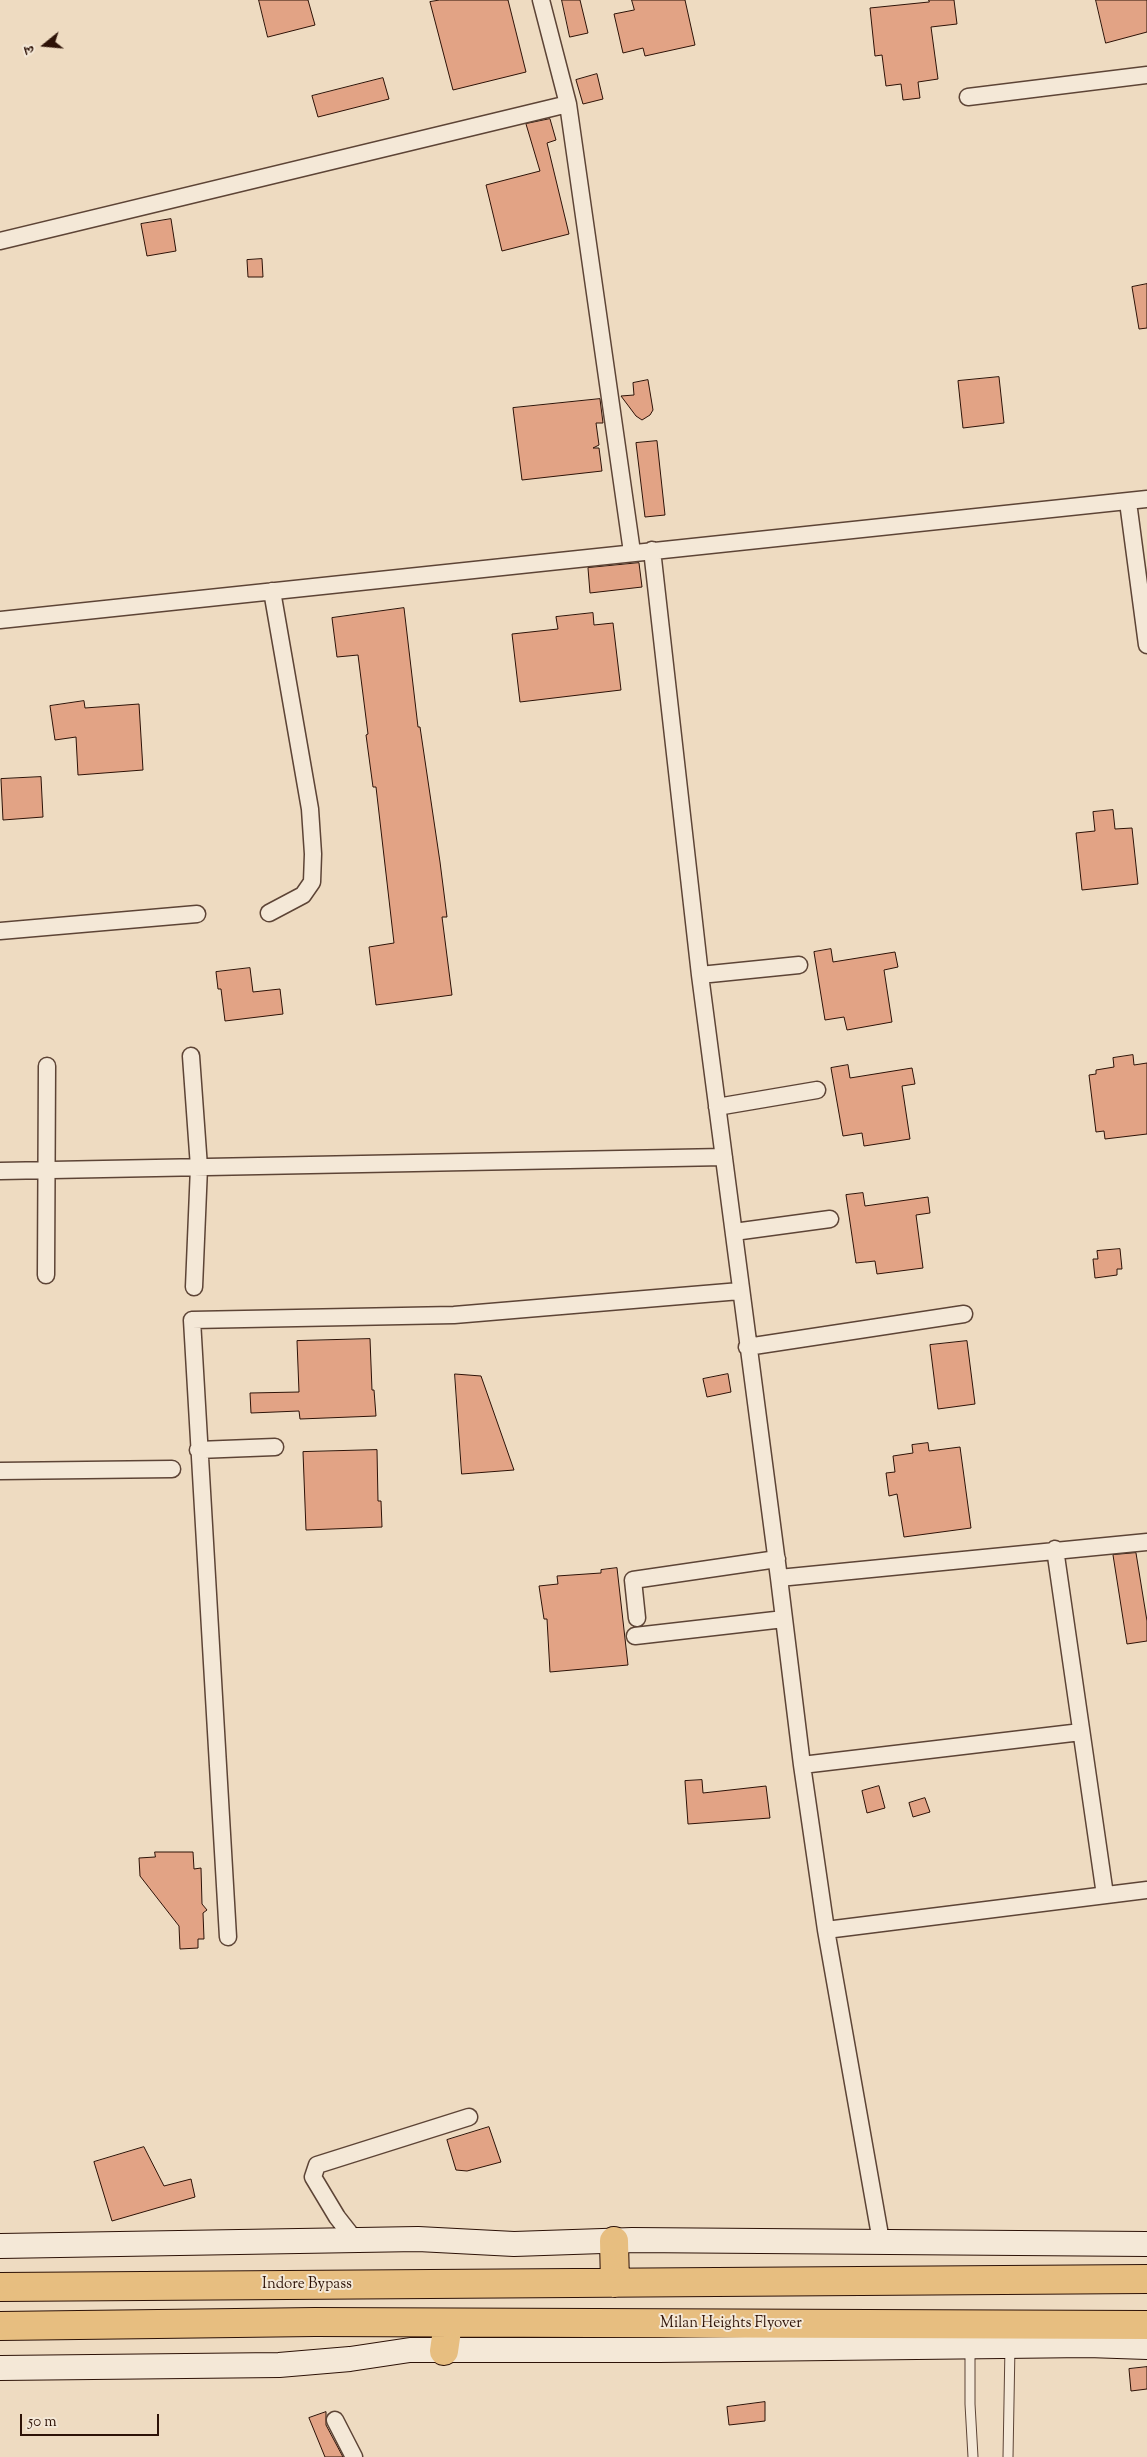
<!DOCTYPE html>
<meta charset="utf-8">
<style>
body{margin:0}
#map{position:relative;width:1147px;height:2457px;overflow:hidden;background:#eedbc1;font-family:"Sorts Mill Goudy","Noto Serif Devanagari",serif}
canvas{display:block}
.north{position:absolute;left:20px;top:20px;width:50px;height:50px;-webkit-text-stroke:4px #f4e8d7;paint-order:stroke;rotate:253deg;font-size:14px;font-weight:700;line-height:20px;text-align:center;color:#2d1207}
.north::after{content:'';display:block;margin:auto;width:18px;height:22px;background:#2d1207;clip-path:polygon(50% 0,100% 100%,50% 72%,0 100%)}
.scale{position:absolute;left:20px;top:2414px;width:139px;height:22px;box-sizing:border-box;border:2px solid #2d1207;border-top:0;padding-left:6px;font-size:15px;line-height:18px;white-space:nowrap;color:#2d1207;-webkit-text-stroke:4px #f4e8d7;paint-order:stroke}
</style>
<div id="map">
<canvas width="1147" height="2457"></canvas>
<div class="north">उ</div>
<div class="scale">50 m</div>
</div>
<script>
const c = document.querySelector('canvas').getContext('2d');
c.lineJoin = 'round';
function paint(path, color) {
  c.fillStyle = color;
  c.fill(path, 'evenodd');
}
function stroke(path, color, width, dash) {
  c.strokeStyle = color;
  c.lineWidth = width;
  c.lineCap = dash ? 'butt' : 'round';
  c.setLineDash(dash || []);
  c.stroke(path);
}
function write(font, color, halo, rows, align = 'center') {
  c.font = font + ' "Sorts Mill Goudy",serif';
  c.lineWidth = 4;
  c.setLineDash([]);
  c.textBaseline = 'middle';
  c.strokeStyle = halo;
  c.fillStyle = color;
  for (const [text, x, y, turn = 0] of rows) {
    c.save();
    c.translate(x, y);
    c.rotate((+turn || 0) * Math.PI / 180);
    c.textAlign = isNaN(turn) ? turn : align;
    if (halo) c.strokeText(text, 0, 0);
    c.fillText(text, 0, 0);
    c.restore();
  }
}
const building = new Path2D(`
 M259 0H308L315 25 268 37Z
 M440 0H508L526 72 453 90 430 2Z
 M562 0H580L588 33 570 37Z
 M632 0H685L695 45 645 56 643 48 623 53 614 14 634 10Z
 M929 0H954L957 24 931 27 938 79 918 82 920 98 903 100 901 84 886 86 882 55 875 56 870 8 929 2Z
 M1096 0H1147V32L1106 43Z
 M597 74 603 99 583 104 576 80Z
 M383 78 389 99 318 117 312 96Z
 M550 119 556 140 547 143 569 234 502 251 486 185 540 171 526 124Z
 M171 219 176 251 147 256 141 224Z
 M262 259 263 277H248L247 260Z
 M1147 284V328L1139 329 1132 287Z
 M999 377 1004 423 963 428 958 381Z
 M648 380 653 410 650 415 642 420 636 416 621 396 634 395 633 383Z
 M600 399 603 423H596L599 445 593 448H599L602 471 522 480 513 408Z
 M657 441 665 515 645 517 636 443Z
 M639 563 642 587 590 593 588 568Z
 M404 608 418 727H420L440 862 447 917H442L452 995 376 1005 369 947 394 943 376 787H373L366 735 368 734 358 655 337 657 332 618Z
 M593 613 594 625 613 623 621 690 520 702 512 634 558 629 556 617Z
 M84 701 85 708 139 704 143 770 78 775 76 737 55 740 50 706Z
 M41 777 43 817 3 820 1 779Z
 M1113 810 1115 829 1132 828 1138 884 1082 890 1076 833 1095 831 1093 812Z
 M831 949 833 962 895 952 898 967 884 970 892 1022 847 1030 844 1017 825 1020 814 952Z
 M250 968 253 992 280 989 283 1014 225 1021 221 989H218L216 972Z
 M1133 1055 1134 1065 1147 1063V1134L1105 1139 1104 1131 1096 1132 1089 1075 1096 1074V1070L1114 1067 1113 1058Z
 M848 1065 850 1078 912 1068 915 1084 902 1086 910 1139 864 1146 862 1133 843 1136 831 1068Z
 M863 1193 865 1206 928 1197 930 1213 916 1215 923 1268 877 1274 875 1261 856 1263 846 1195Z
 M1120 1249 1122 1269H1117V1275L1095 1278 1093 1259H1098L1097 1251Z
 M370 1339 372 1390H374L376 1416 300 1419 299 1411 251 1413 250 1393 299 1392 297 1341Z
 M967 1341 975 1404 938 1409 930 1345Z
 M455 1374 481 1376 514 1470 462 1474Z
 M728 1374 731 1392 707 1397 703 1379Z
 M928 1443 929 1451 960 1447 971 1528 904 1537 897 1494 889 1496 886 1473 895 1472 893 1456 913 1453 912 1445Z
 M377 1450 378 1501H381L382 1527 306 1530 303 1452Z
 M1136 1553 1147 1621V1641L1127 1644 1113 1555Z
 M617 1568 628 1665 550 1672 547 1619H544L539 1586 558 1584 557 1576 601 1573V1570Z
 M702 1780 703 1793 766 1786 770 1818 688 1824 685 1781Z
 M879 1786 885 1808 867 1813 862 1791Z
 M925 1798 930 1812 913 1817 909 1803Z
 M155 1852H193L194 1869 201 1868 202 1904 207 1910 203 1913 204 1939H198V1948L180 1949 179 1926 140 1876 139 1858 155 1857Z
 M489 2127 501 2162 467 2171 456 2170 447 2140Z
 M144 2147 164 2186 191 2179 195 2197 112 2221 94 2162Z
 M1147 2367V2389L1131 2391 1129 2369Z
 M765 2402V2421L729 2425 727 2407Z
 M326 2412V2425L343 2457H325L309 2418Z`);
const lane = new Path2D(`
 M970 2347V2404L973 2457
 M1008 2457 1010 2346`);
const street = new Path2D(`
 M541 0 568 104 632 552
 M968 97 1147 75
 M0 241 568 104
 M1128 502 1147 645
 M652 550 700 975 779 1578 1147 1542
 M0 620 1147 499
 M269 913 303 895 312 882 313 854 310 809 272 591
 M0 931 197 914
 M700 975 799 965
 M191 1056 199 1167 194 1287
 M717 1107 817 1090
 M0 1171 724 1157
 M734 1232 830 1219
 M46 1275 47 1066
 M747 1347 964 1314
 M198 1450 275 1447
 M0 1471 172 1469
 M1055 1549 1105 1895
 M779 1578 802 1765 826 1930 881 2241
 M637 1618 633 1580 777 1559
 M635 1636 784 1619
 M802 1765 1081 1732
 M826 1930 1147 1890
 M228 1937 192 1320 454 1315 740 1291
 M355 2240 337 2217 313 2177 317 2165 469 2117
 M335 2420 354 2457`);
const secondary = new Path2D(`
 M0 2246 418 2239 514 2244 632 2240 1147 2244
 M0 2368 279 2365 350 2359 410 2350H659L1088 2345 1147 2347`);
const highway = new Path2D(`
 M614 2241 615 2283
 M0 2287 1147 2279
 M0 2326 315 2322 1147 2325
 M444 2351 448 2323`);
const streetNames = [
 ["Indore Bypass",307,2285],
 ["Milan Heights Flyover",731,2324]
];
paint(building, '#e2a385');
stroke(building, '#2d1207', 1);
stroke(lane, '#5d4436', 11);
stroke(street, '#5d4436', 19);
stroke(secondary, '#2d1207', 26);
stroke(highway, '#2d1207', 30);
stroke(lane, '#f4e8d7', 9);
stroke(street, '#f4e8d7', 16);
stroke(secondary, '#f4e8d7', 24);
stroke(highway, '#e7be80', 28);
write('15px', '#2d1207', '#f4e8d7', streetNames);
</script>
